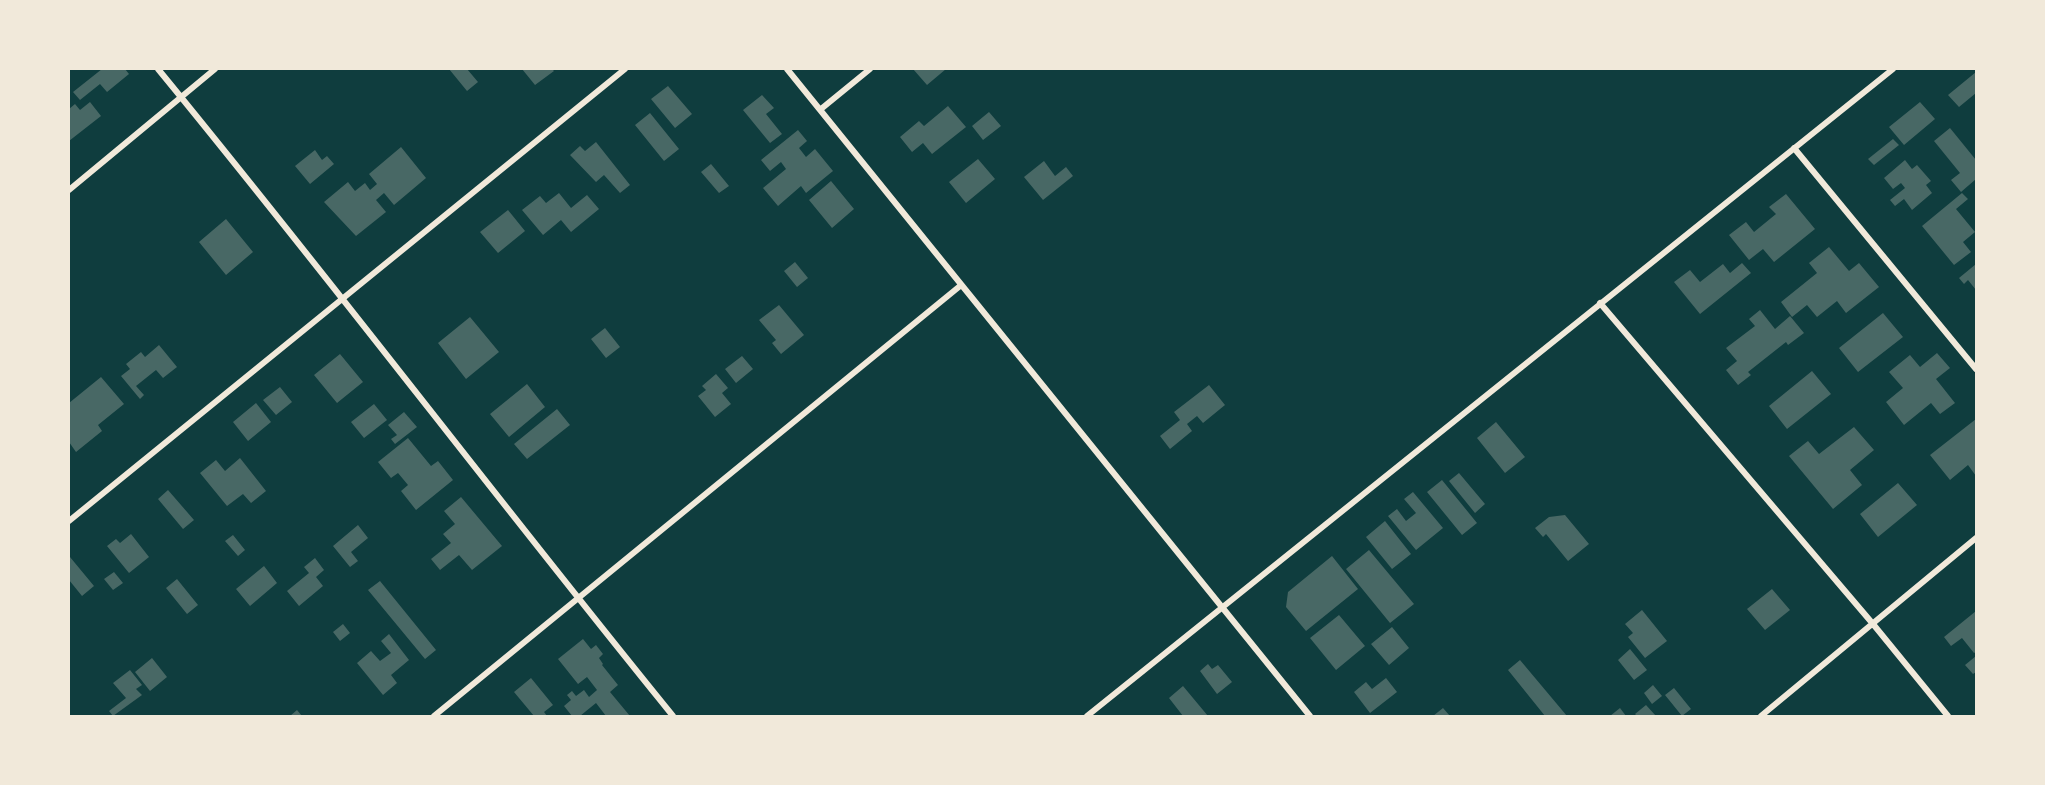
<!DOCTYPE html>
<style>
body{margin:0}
#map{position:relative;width:2045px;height:785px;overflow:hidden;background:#0f3d3e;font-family:Ubuntu,sans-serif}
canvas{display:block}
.frame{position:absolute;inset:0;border:70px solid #f1e9da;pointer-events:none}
</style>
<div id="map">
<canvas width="2045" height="785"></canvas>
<div class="frame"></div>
</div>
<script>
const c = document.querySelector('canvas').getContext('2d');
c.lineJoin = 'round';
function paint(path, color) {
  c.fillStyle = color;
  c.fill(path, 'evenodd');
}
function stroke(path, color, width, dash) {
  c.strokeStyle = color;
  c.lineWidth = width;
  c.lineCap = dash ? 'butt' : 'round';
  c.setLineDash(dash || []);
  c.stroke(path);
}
const building = new Path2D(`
 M102 69H125L129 74 107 92 100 84 80 100 73 92Z
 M449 69H467L478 82 467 91Z
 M522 69H552L554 71 535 85Z
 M913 69H946L927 85Z
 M1976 72V93L1959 107 1948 95Z
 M668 86 692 114 675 128 651 99Z
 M762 95 774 108 766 114 782 134 770 143 743 110Z
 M90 102 101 116 69 141V109L75 104 80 110Z
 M1920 102 1935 119 1904 145 1889 127Z
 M948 106 966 127 932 154 923 143 912 152 900 137 919 121 924 126Z
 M989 112 1001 126 983 140 972 126Z
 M650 113 679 149 664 161 635 125Z
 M1950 128 1976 160V179L1961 192 1951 180 1960 173 1934 141Z
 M798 130 807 141 799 148 806 157 815 149 833 171 806 193 801 186 778 206 763 188 786 169 781 162 770 171 761 160Z
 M1893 139 1899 145 1874 165 1868 159Z
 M596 142 630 185 620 193 604 175 596 182 570 155 580 146 585 151Z
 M401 147 426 178 394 205 384 193 376 200 386 212 356 236 324 202 348 182 355 191 365 183 370 190 377 184 369 174Z
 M315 150 322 160 327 156 334 164 310 184 295 166Z
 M978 159 995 179 966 203 949 182Z
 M1905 160 1912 169 1917 165 1931 181 1926 185 1932 193 1912 210 1904 199 1895 206 1890 200 1905 188 1901 183 1893 189 1884 178Z
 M1044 161 1055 176 1066 167 1073 176 1043 200 1024 177Z
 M711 164 729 186 719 193 701 172Z
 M831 181 854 209 832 228 809 200Z
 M559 193 571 208 587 195 599 209 571 232 561 220 543 235 522 210 540 196 546 203Z
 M1962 193 1968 199 1956 209 1975 232 1963 242 1971 252 1954 265 1922 226Z
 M1786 194 1815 229 1774 262 1763 249 1749 260 1729 235 1746 222 1754 232 1776 214 1769 207Z
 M508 210 525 231 498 253 480 232Z
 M226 219 253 252 226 275 199 242Z
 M1829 247 1849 271 1859 263 1879 287 1846 313 1837 301 1817 317 1807 305 1792 317 1781 302 1817 273 1809 263Z
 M795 262 808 278 797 287 784 271Z
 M1742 263 1751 273 1700 314 1674 282 1690 270 1700 282 1723 264 1730 273Z
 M1976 264V290L1968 280 1964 284 1959 278Z
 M779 305 804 335 781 354 772 343 776 340 759 320Z
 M1760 310 1775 329 1790 316 1804 333 1788 345 1786 342 1748 372 1751 375 1738 385 1726 370 1737 361 1726 348 1755 326 1749 319Z
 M1883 313 1903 337 1858 372 1839 348Z
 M470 317 499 352 466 379 438 343Z
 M605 328 620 347 606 358 591 339Z
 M159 345 177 367 163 378 156 370 136 386 144 395 140 399 121 376 130 369 126 364 141 352 145 357Z
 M1937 353 1950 368 1936 379 1955 403 1940 414 1931 403 1904 425 1886 402 1903 388 1889 372 1910 355 1920 367Z
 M340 354 363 382 337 403 314 375Z
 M742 356 753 369 736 383 725 369Z
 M1812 371 1831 394 1787 429 1769 406Z
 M716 374 728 388 722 393 731 404 715 417 698 396 706 390 702 386Z
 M101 377 124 404 98 425 102 431 76 452 69 442V403Z
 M527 384 545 407 509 437 490 414Z
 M1209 385 1225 405 1203 423 1197 416 1187 424 1192 431 1170 449 1160 436 1180 420 1174 412Z
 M280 387 292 402 276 415 263 400Z
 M256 403 271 422 248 441 233 422Z
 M374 404 387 420 364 438 351 422Z
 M557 409 570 425 527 459 514 444Z
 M404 412 417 427 395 444 391 439 397 435 388 425Z
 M1976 419V476L1968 465 1950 480 1930 455Z
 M1496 422 1525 457 1505 473 1477 438Z
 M1854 427 1874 450 1850 470 1862 485 1833 509 1789 456 1808 441 1819 454Z
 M408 438 431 466 438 461 453 480 416 510 401 491 408 485 398 473 391 478 378 462Z
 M240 458 266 491 251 503 243 494 227 506 200 473 216 460 225 471Z
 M1459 473 1485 504 1475 513 1449 481Z
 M1442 480 1477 523 1462 535 1427 492Z
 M1898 483 1917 505 1878 537 1860 514Z
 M168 490 194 520 183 529 158 499Z
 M1413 492 1443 528 1416 550 1388 516 1397 509 1406 521 1416 513 1404 499Z
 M461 497 502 546 472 570 459 555 440 570 431 559 451 543 443 534 455 524 444 511Z
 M1565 515 1589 544 1568 561 1546 534 1543 537 1535 528 1549 517Z
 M1385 521 1411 554 1392 569 1366 537Z
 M358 525 368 538 351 552 358 561 350 567 333 546Z
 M131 534 149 557 129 573 107 546 116 539 120 543Z
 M233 535 245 550 238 556 225 541Z
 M1369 550 1414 604 1390 623 1346 569Z
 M1332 556 1358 589 1306 631 1286 607 1288 592Z
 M70 557 94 586 82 596 69 580Z
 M315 558 324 570 316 577 323 586 299 606 287 591 309 573 304 567Z
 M264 566 277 583 250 606 236 589Z
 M114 572 123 583 113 590 104 579Z
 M177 579 198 605 187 614 166 588Z
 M380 581 436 650 425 659 368 590Z
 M1772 589 1790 610 1765 630 1747 609Z
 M1642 610 1667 641 1645 658 1628 637 1633 633 1625 624Z
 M1976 611V652L1974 653 1962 638 1951 646 1944 637Z
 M1339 615 1365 646 1336 670 1310 638Z
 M343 624 350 633 340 641 333 632Z
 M1392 627 1409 648 1389 665 1371 644Z
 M389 634 409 660 391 675 397 683 383 695 357 663 371 651 380 661 391 653 381 641Z
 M583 639 591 649 596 645 603 654 599 658 603 664 602 665 618 685 610 692 630 716H606L596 703 580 716H572L564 706 571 700 567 695 572 691 576 696 584 690 589 697 597 690 587 677 578 684 558 659Z
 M1630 649 1647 670 1634 680 1618 660Z
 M1976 656V672L1973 674 1965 665Z
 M152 658 167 677 150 691 135 672Z
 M1520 660 1567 716H1545L1508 670Z
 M1208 664 1212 669 1218 665 1232 682 1217 694 1200 671Z
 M130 670 142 685 136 689 142 695 113 716 109 711 126 698 113 683Z
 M531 678 553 705 544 712 547 716H534L514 692Z
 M1386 678 1397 692 1370 713 1354 692 1366 682 1372 689Z
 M1653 685 1662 696 1652 704 1644 693Z
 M1183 686 1208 716H1183L1169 698Z
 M1674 688 1691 709 1682 716 1665 695Z
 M1646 705 1656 716H1637L1635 714Z
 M1443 708 1450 716H1433Z
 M1620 708 1626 716H1610Z
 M297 710 302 716H290Z`);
const minor = new Path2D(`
 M158 69C333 282 499 502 673 716
 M787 69 1310 716
 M821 109 870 69
 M1794 148 1976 369
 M69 190 215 69
 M1600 303 1873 624 1948 716
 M69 521 625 69
 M434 716 960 286
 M1087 716 1893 69
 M1761 716 1976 538`);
paint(building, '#486865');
stroke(minor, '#f1e9da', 6);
</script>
